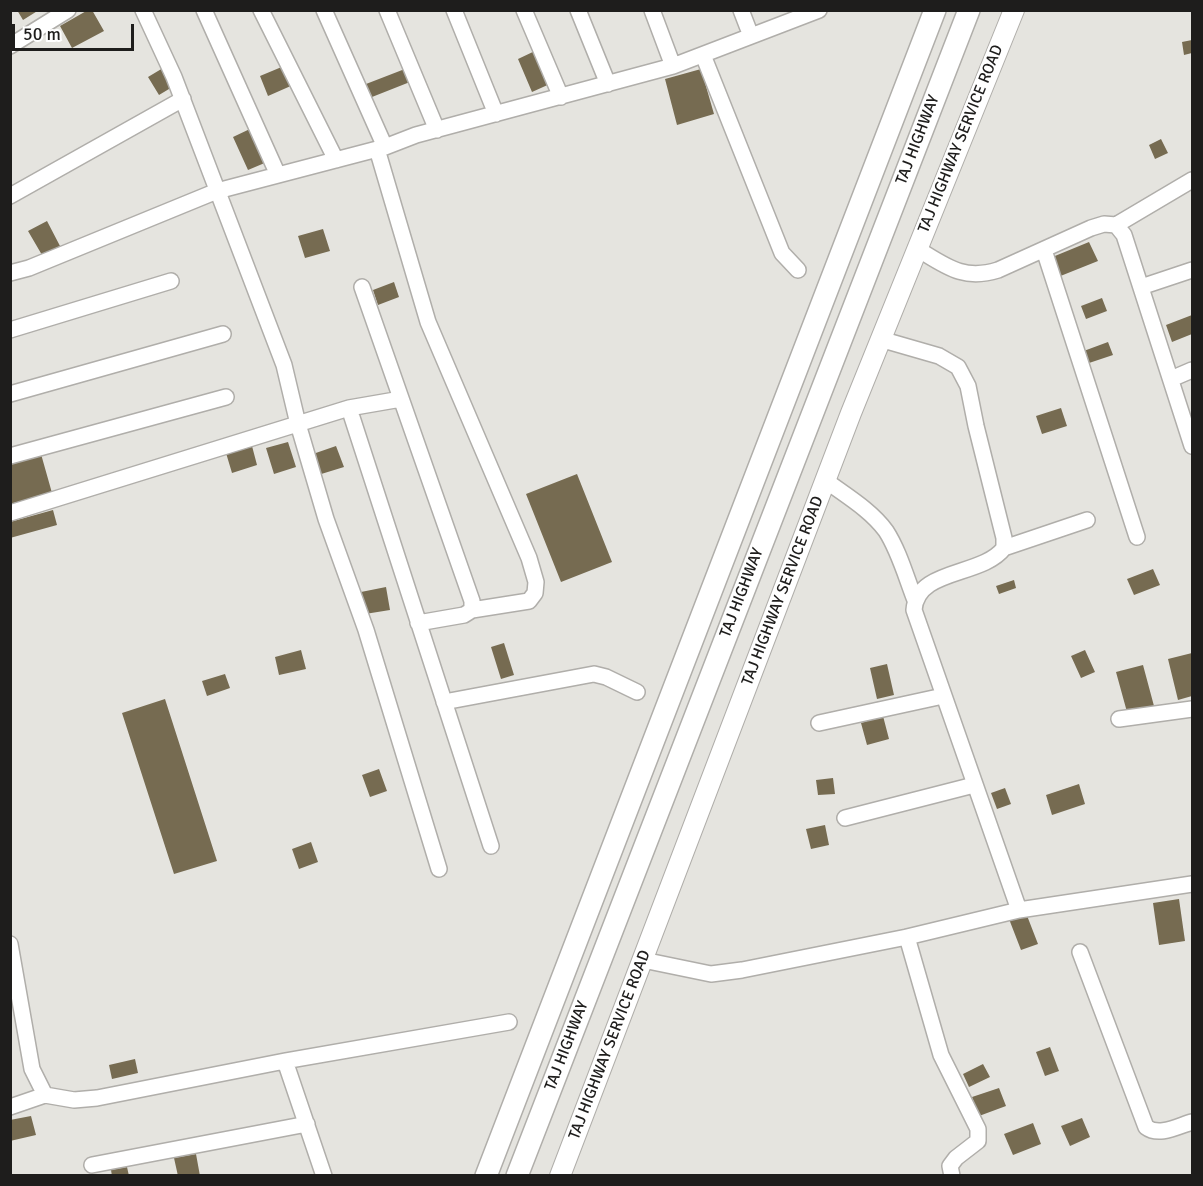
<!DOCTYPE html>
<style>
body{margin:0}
#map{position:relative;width:1203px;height:1186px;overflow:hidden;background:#e5e4df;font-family:Signika,sans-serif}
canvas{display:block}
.frame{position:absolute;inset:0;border:12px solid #1e1d1c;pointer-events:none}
.scale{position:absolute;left:12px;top:24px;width:122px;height:27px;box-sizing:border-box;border:3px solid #1e1d1c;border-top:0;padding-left:8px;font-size:18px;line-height:21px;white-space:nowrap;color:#1e1d1c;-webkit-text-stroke:4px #fff;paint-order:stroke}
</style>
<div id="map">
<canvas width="1203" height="1186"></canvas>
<div class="frame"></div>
<div class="scale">50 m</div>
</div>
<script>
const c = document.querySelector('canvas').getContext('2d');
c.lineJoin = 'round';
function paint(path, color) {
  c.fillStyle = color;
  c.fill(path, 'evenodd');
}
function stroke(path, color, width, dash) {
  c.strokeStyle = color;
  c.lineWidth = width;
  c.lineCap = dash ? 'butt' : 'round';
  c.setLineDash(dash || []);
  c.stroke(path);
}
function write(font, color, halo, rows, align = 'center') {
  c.font = font + ' Signika,sans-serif';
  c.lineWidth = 4.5;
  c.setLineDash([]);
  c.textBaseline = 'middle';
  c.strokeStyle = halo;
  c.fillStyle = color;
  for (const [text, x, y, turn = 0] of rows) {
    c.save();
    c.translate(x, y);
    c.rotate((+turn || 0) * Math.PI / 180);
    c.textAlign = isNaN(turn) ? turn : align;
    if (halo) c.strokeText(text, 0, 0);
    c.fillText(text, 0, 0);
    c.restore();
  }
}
const building = new Path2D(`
 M17 10H39L23 20Z
 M88 10H92L104 31 72 48 60 26Z
 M1192 40V53L1184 55 1182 42Z
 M537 50 552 83 532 92 518 59Z
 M284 66 293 85 268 96 260 76Z
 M410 67 415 80 372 97 366 84Z
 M163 68 174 86 159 95 148 77Z
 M701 69 714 114 677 125 665 79Z
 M252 128 267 162 248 170 233 137Z
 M1161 139 1168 153 1155 159 1149 145Z
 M47 221 60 246 42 255 28 231Z
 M323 229 330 251 305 258 298 236Z
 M1089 242 1098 261 1058 277 1050 258Z
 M394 282 399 297 378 305 373 290Z
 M1102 298 1107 311 1086 319 1081 306Z
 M1192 315V334L1172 342 1166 325Z
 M1108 342 1113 355 1086 364 1081 352Z
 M1061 408 1067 426 1042 434 1036 416Z
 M288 442 296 467 274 474 266 448Z
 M252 446 257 465 232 473 226 453Z
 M336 446 344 467 318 475 310 455Z
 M41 454 52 493 10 504V462Z
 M577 474 612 562 561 582 526 494Z
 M53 510 57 525 10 538V522Z
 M1153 569 1160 585 1134 595 1127 579Z
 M1014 580 1016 588 999 594 996 586Z
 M386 587 390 610 365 614 361 592Z
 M504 643 514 675 501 679 491 647Z
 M301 650 306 669 279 675 275 657Z
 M1085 650 1095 672 1081 678 1071 656Z
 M1192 653V696L1178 700 1168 659Z
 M887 664 894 695 877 699 870 668Z
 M1143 665 1154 706 1127 712 1116 672Z
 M225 674 230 688 207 696 202 681Z
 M165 699 217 861 174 874 122 713Z
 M883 716 889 739 867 745 861 723Z
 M379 769 387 791 370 797 362 775Z
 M833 778 835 794 818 795 816 780Z
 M1079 784 1085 804 1052 815 1046 795Z
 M1005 788 1011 804 997 809 991 793Z
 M825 825 829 845 811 849 806 829Z
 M311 842 318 862 299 869 292 849Z
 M1179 899 1185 941 1159 945 1153 903Z
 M1026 913 1038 944 1021 950 1009 919Z
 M1050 1047 1059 1071 1045 1076 1036 1052Z
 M135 1059 138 1073 112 1079 109 1065Z
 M983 1064 990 1077 969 1087 963 1074Z
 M999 1088 1006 1106 979 1116 972 1097Z
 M31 1116 36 1135 10 1141V1120Z
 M1082 1118 1090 1137 1070 1146 1061 1126Z
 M1033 1123 1041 1144 1013 1155 1004 1134Z
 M196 1154 200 1176H178L174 1158Z
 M127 1167 129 1176H112L111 1170Z`);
const minor = new Path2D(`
 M143 10 174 77 284 365 298 424 326 519 366 630 439 869
 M204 10 278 175
 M261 10 336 160
 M324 10 385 147
 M387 10 437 130
 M454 10 496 114
 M524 10 561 97
 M578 10 608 84
 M652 10 673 66 819 10
 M741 10 751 36
 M10 46 68 10
 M703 55 782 253 798 270
 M377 149 428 322 529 558 536 582 535 593 529 601 472 610
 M10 196 183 99
 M1116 225 1192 180
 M916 248C946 266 963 281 998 270L1091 228 1104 224 1116 225 1124 235 1192 446
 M1044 250 1137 537
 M10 273 29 268 217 191 385 147 416 135 673 66
 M362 287 472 601V610L464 615 418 623
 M1141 287 1192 270
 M10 330 171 281
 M880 339 939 356 958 367 968 386 976 426 1004 538V548C982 577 917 568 914 610L1019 910
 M1171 379 1192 370
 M10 394 223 334
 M349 408 491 846
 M10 456 226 397
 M825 480C845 495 871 510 886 531 899 551 906 577 915 600
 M10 513 349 408 401 399
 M1004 548 1087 520
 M444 702 594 674 606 677 637 692
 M1119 719 1192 709
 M819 723 943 696
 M845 818 974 785
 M907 937 941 1055 978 1129V1141L956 1158 950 1166 952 1176
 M10 944 32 1069 45 1095 74 1100 97 1098 285 1061 509 1022
 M1080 952 1146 1127C1159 1137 1178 1126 1192 1122
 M643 960 711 974 742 970 907 937 1019 910 1192 884
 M285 1061 324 1176
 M10 1107 45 1095
 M92 1165 307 1124`);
const tertiary = new Path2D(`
 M560 1176 851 413 1014 10`);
const secondary = new Path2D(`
 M486 1176 935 10
 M517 1176 969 10`);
const streetNames = [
 ["TAJ HIGHWAY SERVICE ROAD",961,139,-68],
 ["TAJ HIGHWAY",918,140,-69],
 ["TAJ HIGHWAY SERVICE ROAD",783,591,-69],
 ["TAJ HIGHWAY",742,593,-69],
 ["TAJ HIGHWAY SERVICE ROAD",610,1045,-69],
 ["TAJ HIGHWAY",567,1046,-69]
];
paint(building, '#766b51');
stroke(minor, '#b0aeaa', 18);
stroke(tertiary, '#b0aeaa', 22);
stroke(secondary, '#b0aeaa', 24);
stroke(minor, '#fff', 15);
stroke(tertiary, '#fff', 20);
stroke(secondary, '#fff', 21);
write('16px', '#1e1d1c', '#fff', streetNames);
</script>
